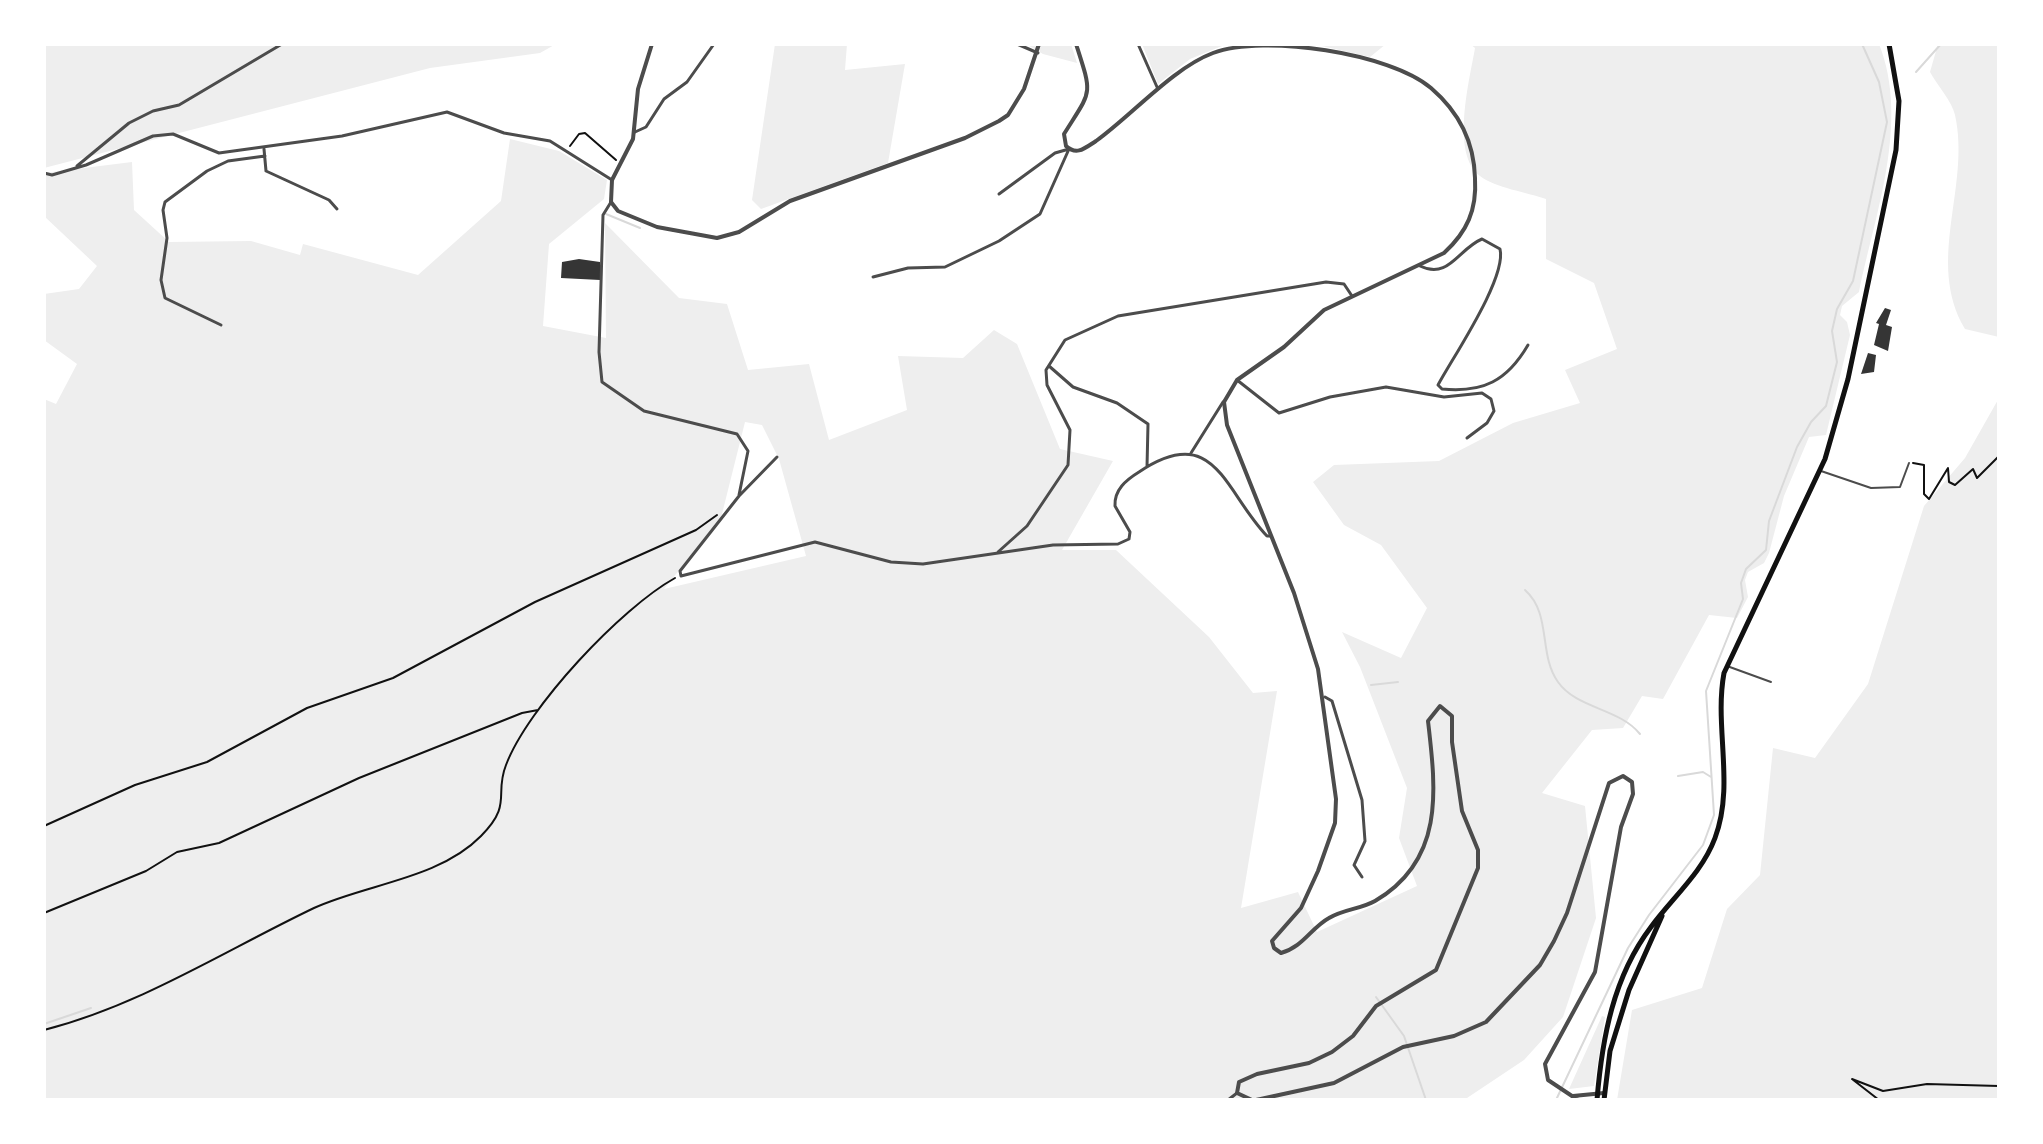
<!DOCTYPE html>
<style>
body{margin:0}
#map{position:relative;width:2043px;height:1144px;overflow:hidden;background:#fff;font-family:"IBM Plex Sans",sans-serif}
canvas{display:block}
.frame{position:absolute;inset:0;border:46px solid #fff;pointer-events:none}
</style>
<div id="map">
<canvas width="2043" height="1144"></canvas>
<div class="frame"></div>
</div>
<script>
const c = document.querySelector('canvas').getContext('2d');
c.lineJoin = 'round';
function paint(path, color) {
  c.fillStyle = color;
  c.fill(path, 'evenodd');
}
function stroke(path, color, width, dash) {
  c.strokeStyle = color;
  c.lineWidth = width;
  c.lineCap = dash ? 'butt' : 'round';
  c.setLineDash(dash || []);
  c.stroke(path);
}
const green = new Path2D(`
 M44 44H556L540 53 430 68 44 168Z
 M775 44H847L845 70 905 64 888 163 761 209 752 200Z
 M1026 44H1071L1077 63 1043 54Z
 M1142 44H1227L1190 59 1158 84Z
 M1313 44H1386L1370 57Z
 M1470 44H1879C1910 122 1875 214 1859 292L1842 306 1840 315 1847 322 1850 335 1826 435 1809 437 1784 496 1769 553 1764 563 1748 572 1745 580 1748 597 1737 618 1709 615 1663 699 1642 696 1623 728 1592 730 1542 793 1585 806 1596 918 1563 1017 1524 1060 1464 1100H44V399L56 404 77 364 44 340V294L79 289 97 266 44 216V173L132 162 134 210 169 242 251 241 300 255 303 244 418 275 501 201 510 139 559 151 607 180 604 199 549 244 543 326 606 338 605 223 679 298 727 304 748 370 809 364 829 440 907 410 898 356 963 358 994 330 1017 344 1060 449 1113 461 1062 550H1116L1209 637 1253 693 1277 691 1241 908 1298 892 1317 932 1417 886 1399 838 1407 788 1360 667 1342 632 1401 658 1427 608 1381 545 1344 525 1313 482 1334 465 1439 461 1513 423 1580 403 1565 370 1617 349 1594 283 1546 259V199C1526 192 1496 188 1480 176 1450 154 1470 78 1475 48ZM745 422 762 425 779 459 806 556 664 589 721 518Z
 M1938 44H1999V337L1965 329C1925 261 1971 187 1955 115 1952 101 1937 85 1930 72Z
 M1999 398V1100H1617L1632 1010 1702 988 1727 909 1760 875 1773 748 1815 758 1868 684 1924 506 1965 458Z
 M1602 1016 1605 1017 1594 1086 1569 1089Z`);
const stream = new Path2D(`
 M1916 72 1941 44
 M606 214 640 228
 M1525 590C1552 614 1538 654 1558 682 1577 709 1619 708 1640 734
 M1371 685 1398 682
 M1678 776 1703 772 1711 777
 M1376 997 1404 1036 1426 1100
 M44 1024 91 1008
 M1556 1100 1628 948 1649 915 1703 845 1714 815 1706 691 1743 599 1741 583 1746 569 1766 550 1769 521 1797 447 1811 422 1826 406 1837 362 1832 331 1837 309 1853 281 1887 122 1879 82 1862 44`);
const building = new Path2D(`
 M579 259 600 262V280L561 278 562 262Z
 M1885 308 1891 310 1886 325 1892 327 1888 351 1874 345 1879 324 1876 323Z
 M1868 353 1876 355 1874 372 1861 374Z`);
const path = new Path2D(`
 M570 146 579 134 585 133 616 160
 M1913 463 1924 465V494L1929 499 1948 468 1949 482 1955 485 1973 469 1977 478 1999 456
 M44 826 135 785 207 762 307 708 393 678 535 602 696 530 717 515
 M44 913 146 871 177 852 219 843 359 778 522 713 538 710
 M44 1030C141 1005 224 951 314 908 366 884 439 879 481 836 513 804 494 795 506 765 528 707 621 608 675 578
 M1879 1100 1852 1079 1883 1091 1927 1084 1999 1086`);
const service = new Path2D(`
 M1821 471 1871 488 1900 487 1909 463
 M1727 666 1771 682`);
const minor = new Path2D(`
 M1017 44 1038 53
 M1138 44 1157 87
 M635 132 646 127 664 99 687 82 714 44
 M264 149 266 171 329 200 337 209
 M77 166 129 123 153 111 179 105 282 44
 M44 173 52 175 86 165 153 136 173 134 219 153 342 136 447 112 504 133 550 141 612 180
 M999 194 1055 153 1069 149
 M611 202 603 215 599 352 602 382 644 411 737 434 748 451 739 495
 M1420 266C1449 280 1458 249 1482 239L1500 249C1507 278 1453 357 1438 385L1442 389C1483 393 1507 381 1528 345
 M873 277 908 268 945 267 999 241 1040 214 1069 149
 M221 325 165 298 161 280 167 238 163 210 165 202 207 171 228 161 265 156
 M1049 366 1073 387 1117 403 1148 424 1147 467
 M1237 380 1279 413 1330 397 1386 387 1444 397 1482 393 1491 399 1494 411 1487 423 1467 438
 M1191 453 1223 402
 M777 457 739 496 680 571 681 576 815 542 891 562 923 564 1053 545 1118 544 1129 539 1130 532 1115 506C1114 490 1126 480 1139 472 1215 421 1224 491 1267 536H1271
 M998 552 1027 526 1068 465 1070 430 1047 385 1046 370 1065 340 1118 316 1326 282 1344 284 1352 296
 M1325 697 1332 701 1362 800 1365 841 1354 865 1362 877
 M1228 1100 1237 1093`);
const tertiary = new Path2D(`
 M652 44 638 89 633 139 612 180 611 202 618 211 657 227 717 238 739 232 790 201 965 138 999 121 1008 115 1024 89 1039 44
 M1076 44C1093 97 1092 89 1064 134L1066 146C1077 156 1085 148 1096 141 1132 115 1173 68 1213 53 1264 34 1390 53 1431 88 1459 112 1474 141 1475 178 1477 210 1467 232 1444 253L1324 310 1284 347 1237 380 1224 402 1227 425 1294 593 1318 669 1336 799 1335 823 1318 871 1301 908 1272 941 1274 948 1281 953C1303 947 1311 928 1329 918 1344 909 1361 909 1375 901 1445 860 1436 790 1428 721L1440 706 1452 716V742L1462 811 1478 850V868L1436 970 1376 1006 1353 1036 1332 1052 1309 1063 1257 1074 1239 1082 1237 1093 1252 1100
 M1573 1096 1604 1093
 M1256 1100 1334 1083 1403 1047 1454 1036 1486 1022 1540 965 1554 941 1567 913 1609 783 1623 776 1632 782 1633 794 1621 827 1595 972 1545 1064 1548 1080 1578 1100`);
const secondary = new Path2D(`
 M1597 1100C1602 1039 1613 977 1651 927 1673 897 1702 873 1715 838 1735 785 1714 727 1724 673L1825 459 1848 379 1896 150 1899 101 1889 44
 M1604 1100 1610 1051 1629 990 1662 916`);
paint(green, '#eee');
stroke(stream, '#d9d9d9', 2);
paint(building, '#353535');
stroke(path, '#111', 2);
stroke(service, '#4c4c4c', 2);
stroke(minor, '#4c4c4c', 3);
stroke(tertiary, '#4c4c4c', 4);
stroke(secondary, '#111', 5);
</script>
